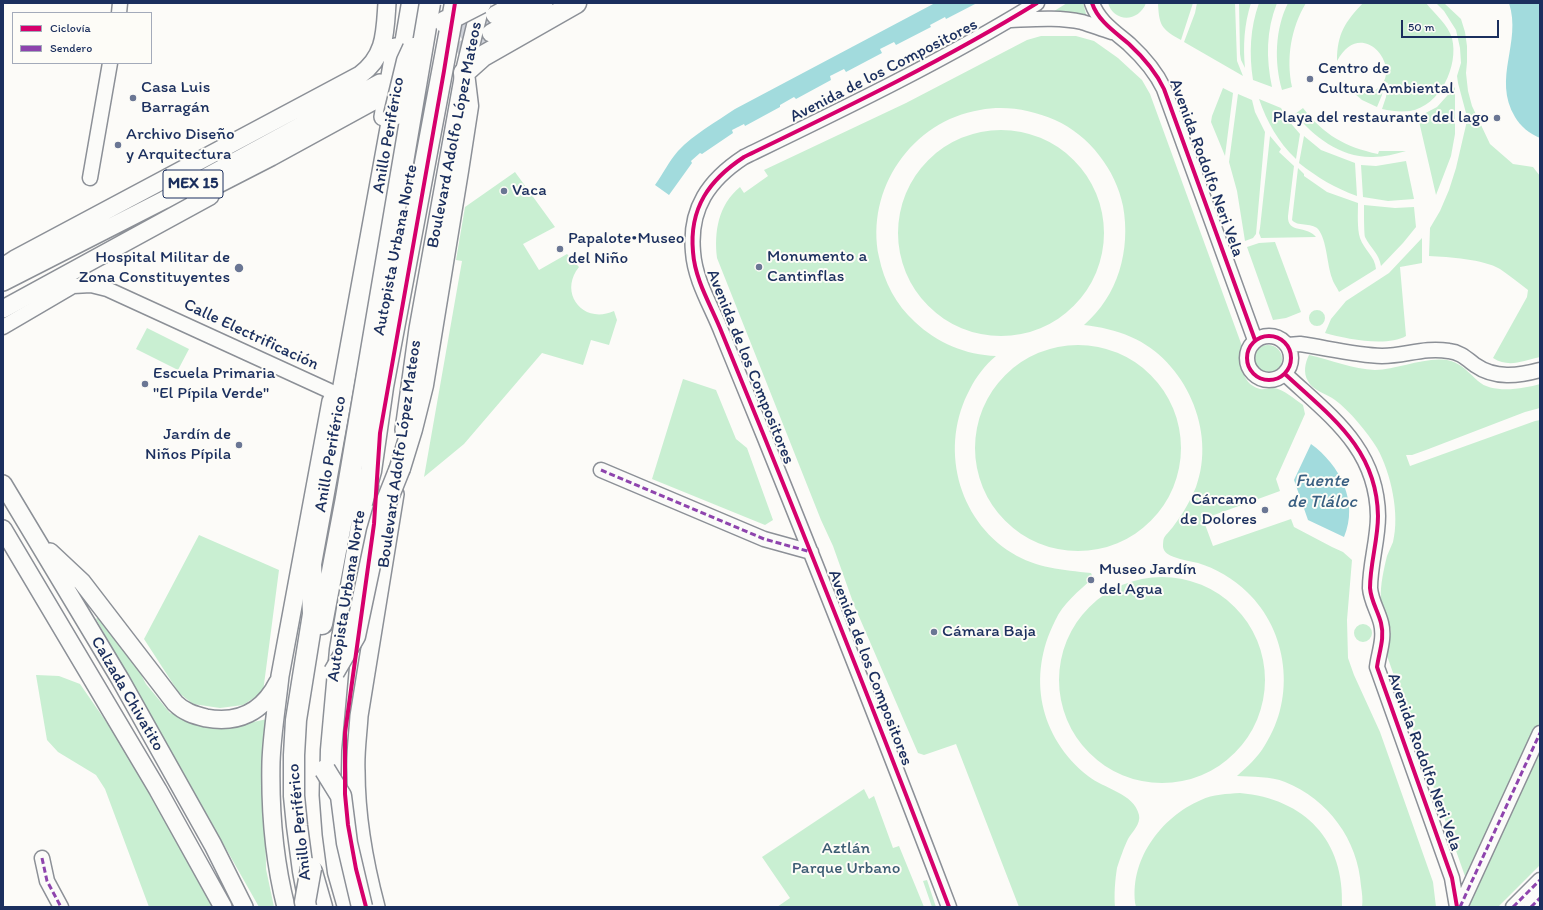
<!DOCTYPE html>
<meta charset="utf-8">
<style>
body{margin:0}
#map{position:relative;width:1543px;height:910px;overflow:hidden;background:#fcfbf8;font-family:Itim,sans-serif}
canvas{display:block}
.frame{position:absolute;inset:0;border:4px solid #1b2f5e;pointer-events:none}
.legend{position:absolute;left:12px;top:12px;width:140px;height:52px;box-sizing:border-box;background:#fdfcf7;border:1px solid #a3aaba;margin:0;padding:5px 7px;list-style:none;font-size:12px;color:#1b2f5e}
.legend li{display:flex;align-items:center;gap:8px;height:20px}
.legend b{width:20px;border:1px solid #a3aaba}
.scale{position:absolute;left:1401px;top:20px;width:98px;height:18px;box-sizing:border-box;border:2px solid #1b2f5e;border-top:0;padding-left:5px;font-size:12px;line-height:14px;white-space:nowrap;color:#1b2f5e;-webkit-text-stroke:3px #fdfcf7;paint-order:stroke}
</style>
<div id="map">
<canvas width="1543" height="910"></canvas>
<div class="frame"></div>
<ul class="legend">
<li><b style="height:5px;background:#d6006c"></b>Ciclovía</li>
<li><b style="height:5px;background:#8e44ad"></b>Sendero</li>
</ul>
<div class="scale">50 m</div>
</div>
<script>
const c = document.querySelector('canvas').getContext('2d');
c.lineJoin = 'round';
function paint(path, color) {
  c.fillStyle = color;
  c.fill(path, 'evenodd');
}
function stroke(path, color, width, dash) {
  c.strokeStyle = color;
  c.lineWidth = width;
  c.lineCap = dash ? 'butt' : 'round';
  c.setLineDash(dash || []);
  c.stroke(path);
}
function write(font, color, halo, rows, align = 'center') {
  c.font = font + ' Itim,sans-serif';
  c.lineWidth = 4;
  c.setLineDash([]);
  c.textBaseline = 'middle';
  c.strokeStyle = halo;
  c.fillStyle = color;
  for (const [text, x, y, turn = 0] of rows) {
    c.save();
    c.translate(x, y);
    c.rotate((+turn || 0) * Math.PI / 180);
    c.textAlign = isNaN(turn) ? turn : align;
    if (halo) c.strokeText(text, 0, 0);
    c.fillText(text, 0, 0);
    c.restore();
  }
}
const green = new Path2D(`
 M1067 3H1083L1087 17 1051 13Z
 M1108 3H1146C1139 22 1114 23 1108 3Z
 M1158 3H1193L1181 40C1161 29 1159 25 1158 3Z
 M1197 3H1235L1237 61 1243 76 1184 42 1195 13Z
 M1239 3H1251C1244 25 1243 46 1245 68L1241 60 1240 54Z
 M1259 3H1277C1266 31 1266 58 1272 87L1253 80C1249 54 1250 28 1259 3Z
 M1288 3H1306C1291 28 1286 58 1292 87L1282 90C1274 62 1275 29 1288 3Z
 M1363 3H1426C1435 14 1448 25 1452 38 1459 66 1440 106 1410 111 1400 112 1391 111 1382 109L1386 97 1388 83 1384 82 1382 95 1377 107 1362 100 1354 93 1362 94 1367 92 1368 93C1413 80 1364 10 1337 61 1337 34 1345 22 1363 3Z
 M1436 3H1444L1461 19 1465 32 1467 46V62L1466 73 1468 91 1472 106 1490 144 1513 164 1533 167 1540 176V357C1522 361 1509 368 1493 358L1527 297 1528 290C1519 283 1510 276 1500 269 1483 259 1449 257 1429 256L1430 228 1440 211 1449 190 1456 168 1466 125V113L1458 83 1457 76 1461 63 1460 48 1456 30 1444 11Z
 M1041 36H1076L1094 41 1118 58 1131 70 1142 80 1150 94 1242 346C1242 362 1239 383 1260 389 1264 390 1268 388 1273 388 1284 389 1294 399 1303 405L1305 414 1276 479 1280 491 1203 519 1213 546 1291 519 1294 527 1332 547 1343 552 1352 560 1347 620 1348 658 1354 675 1380 732 1433 882 1436 907H1362C1363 900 1362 893 1361 886 1358 840 1328 799 1285 782 1271 776 1252 777 1237 776 1247 767 1258 757 1265 745 1296 697 1288 631 1247 592 1234 579 1215 568 1198 563 1190 561 1182 560 1174 557 1169 555 1164 553 1163 547 1163 546 1163 540 1164 538 1166 534 1172 529 1175 524 1184 512 1190 501 1196 487 1217 431 1185 360 1131 337 1116 330 1100 327 1084 325 1118 296 1131 250 1123 206 1116 170 1089 135 1055 120 1031 110 1006 105 980 110 912 121 865 189 879 257 884 282 896 305 915 322 937 343 966 355 996 356 985 365 976 377 970 389 939 446 957 519 1012 553 1036 568 1063 570 1091 573L1093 578C1079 591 1063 603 1055 621 1027 676 1039 737 1088 776 1104 789 1134 793 1139 815 1141 824 1132 832 1128 839 1124 847 1120 859 1117 868 1115 880 1114 895 1115 907H1019L956 744 924 755 918 753 854 605 833 546 821 520 717 258C714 232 718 205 740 187L744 193 768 176 764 170 906 103 1027 40Z
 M1455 87V134L1451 156 1436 195 1418 117 1437 107Z
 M1223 88 1233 93 1225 156 1211 122 1212 116Z
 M1238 94 1252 100 1255 112 1265 132 1256 234 1253 238 1245 241 1237 191 1229 162Z
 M1259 99 1281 108 1288 120 1300 134 1296 159C1278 142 1267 122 1259 99Z
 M1303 108C1324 135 1345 147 1378 154L1379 151H1406C1395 154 1384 157 1373 157 1341 158 1314 137 1295 114Z
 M898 233a103 103 0 1 1 206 0a103 103 0 1 1-206 0Z
 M1270 136 1281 149 1279 152 1294 166 1288 216C1287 234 1307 225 1316 237L1261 238 1259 233 1260 228Z
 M1304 136 1321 150 1355 163 1357 196C1335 188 1318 178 1299 163Z
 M1406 161 1414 199 1388 201 1363 197 1361 165 1376 166Z
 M1298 168 1304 174V176L1327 192 1358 203C1358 212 1357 229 1360 238 1364 250 1375 256 1376 269L1339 292C1337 287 1333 283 1332 278 1327 265 1327 240 1318 229 1311 222 1297 227 1292 220Z
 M515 172 555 227 523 244 539 270 567 254 579 267C558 293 583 325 614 311L617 320 609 345 591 340 583 365 542 353 464 444 424 477 462 261 456 260 465 207Z
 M1364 205 1395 208 1414 207 1416 227 1403 243 1381 266C1379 253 1370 248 1365 237 1364 233 1364 212 1364 205Z
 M1422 238V263L1400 267 1406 336C1387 347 1346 339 1325 333L1331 319 1346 301 1389 273Z
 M1275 242 1301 312 1286 318 1273 320 1247 247 1259 243Z
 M1309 318a8 8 0 1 1 16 0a8 8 0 1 1-16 0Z
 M147 328 189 349 178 370 136 349Z
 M975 448a103 103 0 1 1 206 0a103 103 0 1 1-206 0Z
 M1254 359a14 14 0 1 1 28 0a14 14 0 1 1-28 0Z
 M1309 355C1331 360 1353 369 1375 370 1398 370 1428 355 1451 361 1462 364 1470 374 1478 381 1492 394 1523 389 1540 384V408L1525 412 1426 450 1412 455H1406L1410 466 1535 421 1540 420V722L1466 879 1386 653C1388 646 1392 635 1390 627 1386 615 1381 612 1381 598 1380 586 1384 568 1387 556 1389 551 1391 547 1393 542 1400 514 1391 473 1377 448 1367 432 1350 411 1335 400 1327 394 1312 390 1308 381 1303 373 1305 363 1309 355Z
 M683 379 716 390 736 439 747 448 773 520 765 525 652 479Z
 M199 535 279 570 263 692 243 705 220 708 193 704 179 693 144 639Z
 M1059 680a103 103 0 1 1 206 0a103 103 0 1 1-206 0Z
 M99 616 131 655 146 684 170 713 207 723 231 727 267 719 264 741 266 869 274 907H259L96 619Z
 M1354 633a9 9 0 1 1 18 0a9 9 0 1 1-18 0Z
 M36 675 59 676 80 684 141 772 215 907H149L105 789 96 775 58 752 47 740Z
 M1540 746V865L1498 907H1465Z
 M864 789 869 799 874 796 893 848 899 846 924 907H777L790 898 762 857Z
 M1240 793C1305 799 1345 840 1342 907H1136C1128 861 1161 817 1201 800 1213 794 1227 794 1240 793Z
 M927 880 936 907H932L923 881Z`);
const water = new Path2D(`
 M935 3H977L946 19 945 17 930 25 931 27 896 45 894 42 880 49 882 53 846 72 844 69 830 76 831 80 796 99 794 97 780 105V107L745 126 744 124 732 130 733 133 702 154 700 153 691 161 692 163 669 195 655 185C663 174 669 161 678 151 694 134 716 122 735 109Z
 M1509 3H1540V138C1530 134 1520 126 1515 117 1492 78 1522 43 1509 3Z
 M1311 444C1340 465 1359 502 1344 537L1308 520 1294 480Z`);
const majorTunnel = new Path2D(`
 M438 48 495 15
 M436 65 491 33`);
const minor = new Path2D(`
 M1092 3C1098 21 1115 32 1129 44 1143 57 1156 72 1164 89L1255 340
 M119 13 120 3
 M1011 20C1035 19 1059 17 1082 22 1092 25 1102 29 1112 32
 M90 178 110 63
 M3 327 73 286 91 285 107 289 332 392
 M1247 358a22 22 0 1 1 44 0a22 22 0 1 1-44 0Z
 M1288 345 1300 344C1327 348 1355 355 1382 356 1406 356 1423 347 1449 351 1460 352 1467 359 1475 365 1495 379 1518 376 1540 370
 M1285 374C1330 416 1377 448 1378 516 1378 540 1370 564 1370 588 1371 601 1378 611 1381 623 1385 638 1379 652 1377 667L1452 878 1457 907
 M601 470 764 539 811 552
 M42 858 47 881 61 907
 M949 907C889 749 827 592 764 436 750 402 736 367 722 333 712 307 695 281 693 252 689 208 709 180 744 157 843 109 943 61 1037 3
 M1460 907 1540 733
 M1513 907 1540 880
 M1531 907 1540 898`);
const major = new Path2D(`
 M495 15 517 3
 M491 33 544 3
 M383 117 395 47
 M195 196 271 157 377 99
 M3 267 15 259 360 75C386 56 385 32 387 3
 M3 282 164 200 380 83
 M3 309 210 196
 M404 430 418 329 464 73 481 3
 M3 484 120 679 213 845 244 907
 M3 529 158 790 223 907
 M50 552 82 582 175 703C184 712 194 715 206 718 238 724 263 712 278 682
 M286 907C274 860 270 810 271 762 272 733 277 705 280 676L331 401
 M376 907C364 862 356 817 356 771 355 753 358 734 359 716L395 494`);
const highway = new Path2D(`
 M401 68 412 3
 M419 142 444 3
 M400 468 412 429 423 385 458 171 468 106 464 73 483 56 576 3
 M322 624 346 498
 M312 872 322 907
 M307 892 303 871 297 826 294 796V755L296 720 313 614 311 564 396 98
 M348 907 338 872 333 834 330 795 331 750 340 650 368 486`);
const highwayBridge = new Path2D(`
 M444 22 481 3
 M394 115 407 61 413 48
 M346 498 430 3
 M362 503 371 471 383 387 455 3
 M334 672 355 636 377 532 384 508 400 468
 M325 770 341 796 347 843 362 907
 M306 907 305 902 311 868`);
const quiet = new Path2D(`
 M601 470 764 539 811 552
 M42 858 47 881 61 907
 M1460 907 1540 733
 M1513 907 1540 880
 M1531 907 1540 898`);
const cycleway = new Path2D(`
 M1092 3C1098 21 1115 32 1129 44 1143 57 1156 72 1164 89L1255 340
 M1247 358a22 22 0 1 1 44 0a22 22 0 1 1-44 0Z
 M1285 374C1330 416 1377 448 1378 516 1378 540 1370 564 1370 588 1371 601 1378 611 1381 623 1385 638 1379 652 1377 667L1452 878 1457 907
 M366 907 356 869 348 825 345 794V733L374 524 380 433 444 71 455 3
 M949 907C889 749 827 592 764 436 750 402 736 367 722 333 712 307 695 281 693 252 689 208 709 180 744 157 843 109 943 61 1037 3`);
const markers = [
 [1310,79,4,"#6a7694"],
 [133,98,4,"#6a7694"],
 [1497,118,4,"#6a7694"],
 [118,145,4,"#6a7694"],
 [504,191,4,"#6a7694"],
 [560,249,4,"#6a7694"],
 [759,267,4,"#6a7694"],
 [239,268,5,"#6a7694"],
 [145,384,4,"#6a7694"],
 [239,445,4,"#6a7694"],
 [1265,510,4,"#6a7694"],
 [1091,580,4,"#6a7694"],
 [934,632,4,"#6a7694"]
];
const shields = [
 [193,184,60]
];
const shieldNames = [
 ["MEX 15",193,184]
];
const poiNames = [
 ["Centro de",1318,69],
 ["Cultura Ambiental",1318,89],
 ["Casa Luis",141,88],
 ["Barragán",141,108],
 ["Playa del restaurante del lago",1489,118,"right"],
 ["Archivo Diseño",126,135],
 ["y Arquitectura",126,155],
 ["Vaca",512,191],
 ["Papalote•Museo",568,239],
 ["del Niño",568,259],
 ["Monumento a",767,257],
 ["Cantinflas",767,277],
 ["Hospital Militar de",230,258,"right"],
 ["Zona Constituyentes",230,278,"right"],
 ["Escuela Primaria",153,374],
 ["\"El Pípila Verde\"",153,394],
 ["Jardín de",231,435,"right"],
 ["Niños Pípila",231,455,"right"],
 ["Cárcamo",1257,500,"right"],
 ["de Dolores",1257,520,"right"],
 ["Museo Jardín",1099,570],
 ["del Agua",1099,590],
 ["Cámara Baja",942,632]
];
const streetNames = [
 ["Avenida de los Compositores",884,71,-27],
 ["Anillo Periférico",389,135,-80],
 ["Boulevard Adolfo López Mateos",455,135,-79],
 ["Avenida Rodolfo Neri Vela",1206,168,70],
 ["Autopista Urbana Norte",396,250,-79],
 ["Calle Electrificación",251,335,25],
 ["Avenida de los Compositores",750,367,68],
 ["Anillo Periférico",331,454,-80],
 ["Boulevard Adolfo López Mateos",400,454,-82],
 ["Autopista Urbana Norte",347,596,-81],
 ["Avenida de los Compositores",870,668,69],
 ["Calzada Chivatito",127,694,60],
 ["Avenida Rodolfo Neri Vela",1424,762,70],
 ["Anillo Periférico",300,822,-96]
];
const parkNames = [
 ["Aztlán",846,849],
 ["Parque Urbano",846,869]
];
const waterNames = [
 ["Fuente",1322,481],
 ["de Tláloc",1322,502]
];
paint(green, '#c9efd2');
paint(water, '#a2dbdd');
stroke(majorTunnel, '#cfd2d9', 17, [17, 8]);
stroke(minor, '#8c9097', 17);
stroke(major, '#8c9097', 20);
stroke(highway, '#8c9097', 23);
stroke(minor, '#fbfbf9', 14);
stroke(major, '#fbfbf9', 17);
stroke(highway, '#fbfbf9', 20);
stroke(highwayBridge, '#8c9097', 23, []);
stroke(highwayBridge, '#fbfbf9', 20);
stroke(quiet, '#8e44ad', 3, [6, 3]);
stroke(cycleway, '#d6006c', 4);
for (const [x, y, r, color] of markers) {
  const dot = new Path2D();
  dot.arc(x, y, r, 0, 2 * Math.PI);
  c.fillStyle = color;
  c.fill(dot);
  stroke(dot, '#fdfcf7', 1.5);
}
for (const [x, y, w] of shields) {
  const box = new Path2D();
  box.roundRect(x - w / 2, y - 14, w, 28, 3);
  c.fillStyle = '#fdfcf7';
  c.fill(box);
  stroke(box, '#1b2f5e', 1);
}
write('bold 16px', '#1b2f5e', null, shieldNames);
write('17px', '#1b2f5e', '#fdfcf7', poiNames, 'left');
write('17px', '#1b2f5e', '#fdfcf7', streetNames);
write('17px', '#3c5c73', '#fdfcf7', parkNames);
write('italic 18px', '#385e81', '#fdfcf7', waterNames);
</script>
